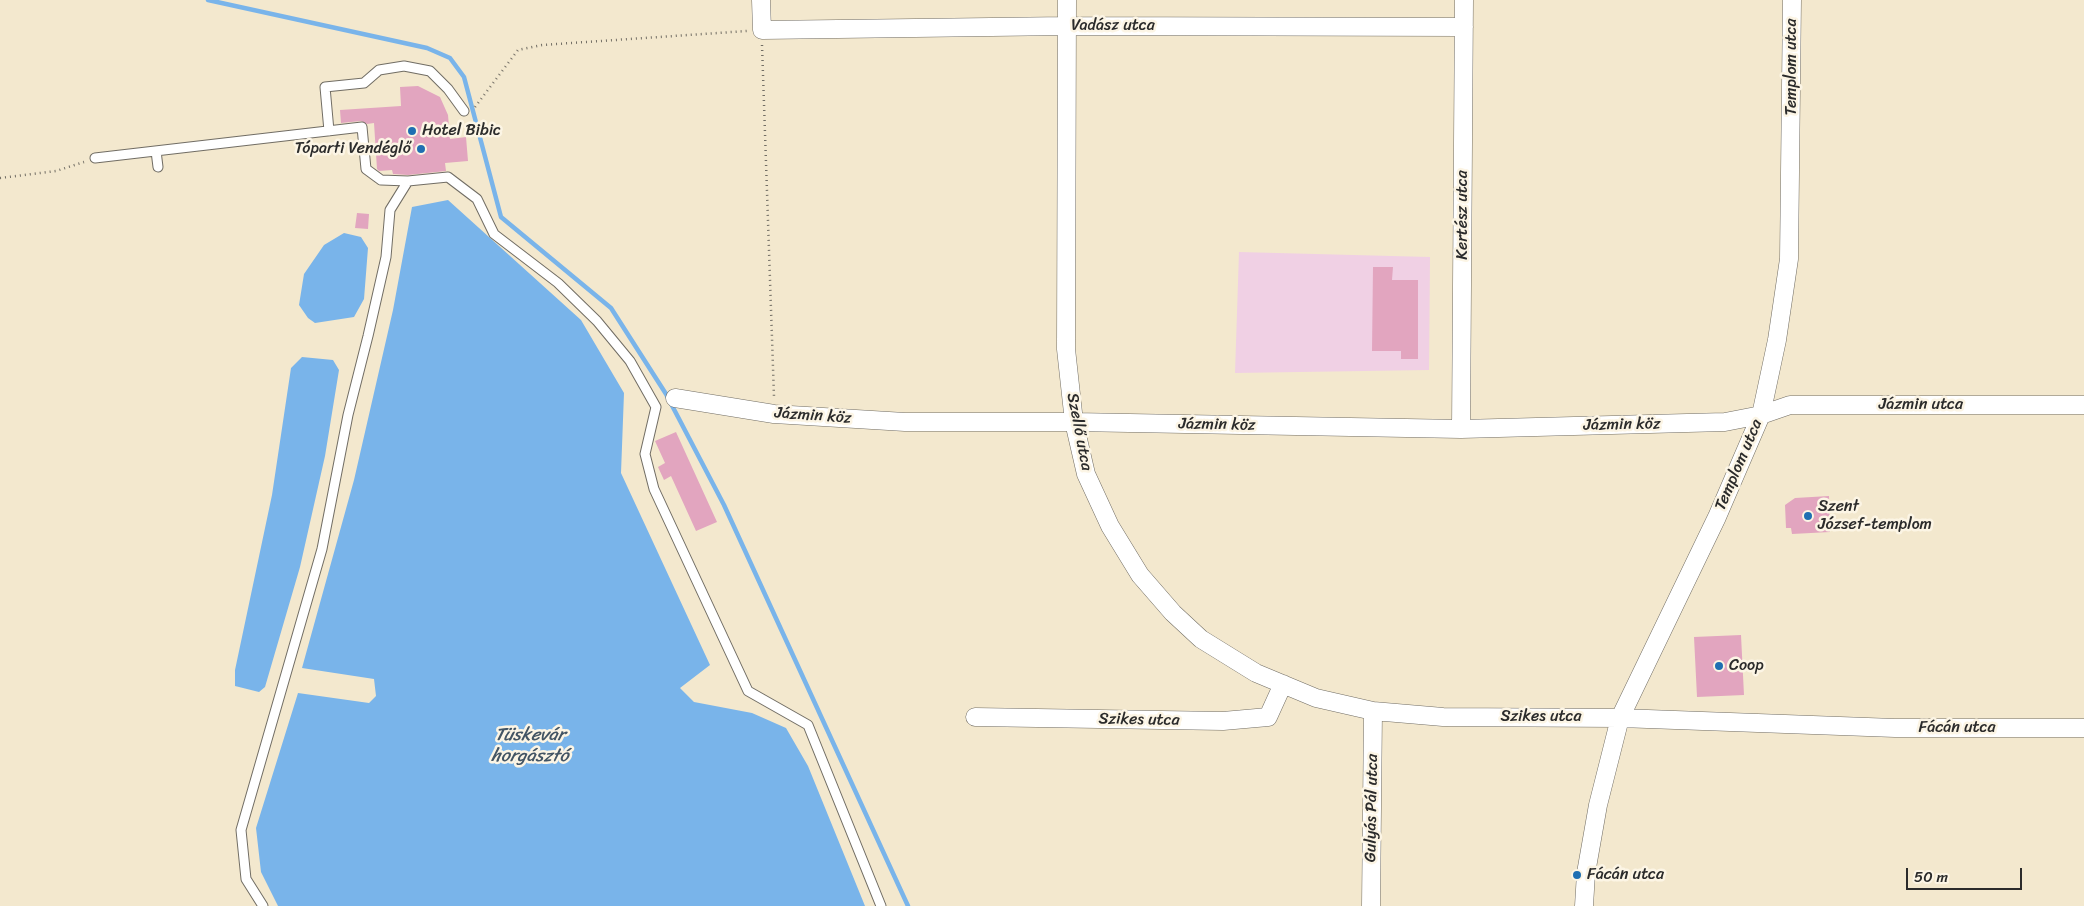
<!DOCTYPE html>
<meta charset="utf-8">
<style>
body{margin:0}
#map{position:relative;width:2084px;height:906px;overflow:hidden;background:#f3e8ce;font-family:Sriracha,sans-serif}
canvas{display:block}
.scale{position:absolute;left:1906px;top:868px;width:116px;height:22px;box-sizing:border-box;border:2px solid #2b2b2b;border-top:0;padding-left:6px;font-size:15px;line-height:18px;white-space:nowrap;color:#2b2b2b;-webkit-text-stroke:4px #fcf5e5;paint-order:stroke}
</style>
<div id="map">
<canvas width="2084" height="906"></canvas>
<div class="scale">50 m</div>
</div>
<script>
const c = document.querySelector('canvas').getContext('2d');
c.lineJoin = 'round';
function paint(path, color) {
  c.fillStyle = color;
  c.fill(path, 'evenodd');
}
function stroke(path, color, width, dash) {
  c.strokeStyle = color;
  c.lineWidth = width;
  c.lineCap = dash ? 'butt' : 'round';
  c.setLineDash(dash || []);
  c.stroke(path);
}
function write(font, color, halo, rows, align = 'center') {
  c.font = font + ' Sriracha,sans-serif';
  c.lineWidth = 5;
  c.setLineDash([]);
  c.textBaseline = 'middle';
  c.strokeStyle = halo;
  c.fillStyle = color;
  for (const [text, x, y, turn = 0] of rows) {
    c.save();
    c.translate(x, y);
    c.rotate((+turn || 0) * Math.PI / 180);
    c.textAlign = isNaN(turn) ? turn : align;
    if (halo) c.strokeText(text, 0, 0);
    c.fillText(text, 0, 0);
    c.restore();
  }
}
const built = new Path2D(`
 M1239 252 1430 257 1429 370 1235 373Z`);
const water = new Path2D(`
 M448 200 581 320 624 393 621 473 710 665 680 688 694 702 752 713 786 728 808 766 865 906H278L261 872 256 828 298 693 369 703 376 696 374 679 302 668 354 480 393 310 412 207Z
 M344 233 361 237 368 248 364 299 354 317 315 323 308 318 299 305 304 274 324 245Z
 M302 357 333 360 339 370 325 456 300 567 265 687 259 692 235 686V670L272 495 291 368Z`);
const stream = new Path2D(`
 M208 0 427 48 450 58 464 77 501 217 611 308 666 394 724 505 908 906`);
const building = new Path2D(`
 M418 86 440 97 448 115 450 139 466 137 468 161 445 163 446 171 408 175 393 174 392 170 379 171 377 169 374 123 367 124 361 121 341 123 340 110 401 106 400 87Z
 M357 213 369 214 368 229 355 228Z
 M1373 267H1393L1392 280H1418V359H1401V351H1372Z
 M676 432 717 522 696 531 671 476 664 480 658 467 665 463 655 441Z
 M1829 496 1830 532 1792 534 1791 528H1786L1785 505 1795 498Z
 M1741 635 1744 695 1697 697 1694 637Z`);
const path = new Path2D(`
 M762 45 774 397
 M475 107 518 50 542 45 747 31
 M0 178 56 171 84 162`);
const service = new Path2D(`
 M329 131 325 87 364 83 379 70 404 66 430 71 448 89 464 111
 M156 151 158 167
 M95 158 362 127 366 169 381 180 408 181
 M263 906 246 879 241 830 322 549 348 415 368 336 386 257 390 210 408 181 448 177 477 199 494 234 558 283 597 321 630 361 656 407 645 454 654 489 748 691 808 725 881 906`);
const minor = new Path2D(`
 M761 0 762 30 1067 26 1464 27
 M1067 0 1066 349 1074 422 1086 474 1110 526 1140 575 1173 613 1201 639 1256 673 1316 698 1373 711 1443 717 1620 718 1895 728H2084
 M675 398 774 414 905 422H1074L1461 429 1725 422 1761 415 1790 405H2084
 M1461 429 1464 0
 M975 717 1223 721 1268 717 1283 684
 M1371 906 1373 711
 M1584 906 1586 873 1598 805 1620 718 1717 517 1761 415 1777 340 1789 259 1792 0`);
const markers = [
 [412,131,5,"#1f6fb2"],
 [421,149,5,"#1f6fb2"],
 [1808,516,5,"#1f6fb2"],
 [1719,666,5,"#1f6fb2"],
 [1577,875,5,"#1f6fb2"]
];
const streetNames = [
 ["Vadász utca",1113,26],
 ["Templom utca",1792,67,-90],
 ["Kertész utca",1463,215,-90],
 ["Jázmin utca",1921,405],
 ["Jázmin köz",813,416,4],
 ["Jázmin köz",1217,425,1],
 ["Jázmin köz",1622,425,-1],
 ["Szellő utca",1079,432,79],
 ["Templom utca",1739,465,-67],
 ["Szikes utca",1541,717],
 ["Szikes utca",1139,720,1],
 ["Fácán utca",1957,728],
 ["Gulyás Pál utca",1372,808,-89]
];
const poiNames = [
 ["Hotel Bibic",422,131],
 ["Tóparti Vendéglő",411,149,"right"],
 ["Szent",1818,507],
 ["József-templom",1818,525],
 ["Coop",1729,666],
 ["Fácán utca",1587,875]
];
const waterNames = [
 ["Tüskevár",530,735],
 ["horgásztó",530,756]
];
paint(built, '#f0d0e4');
paint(water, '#79b4ea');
stroke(stream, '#79b4ea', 4.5);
paint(building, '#e2a5bf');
stroke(service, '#716d64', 11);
stroke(minor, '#716d64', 19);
stroke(path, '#716d64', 2.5, [1, 4]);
stroke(service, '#fff', 9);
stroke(minor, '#fff', 18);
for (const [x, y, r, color] of markers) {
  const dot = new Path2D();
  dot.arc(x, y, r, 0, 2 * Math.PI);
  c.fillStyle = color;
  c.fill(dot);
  stroke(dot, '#fcf5e5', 2);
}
write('16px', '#2b2b2b', '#fcf5e5', streetNames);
write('16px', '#2b2b2b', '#fcf5e5', poiNames, 'left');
write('italic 18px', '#425464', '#fcf5e5', waterNames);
</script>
